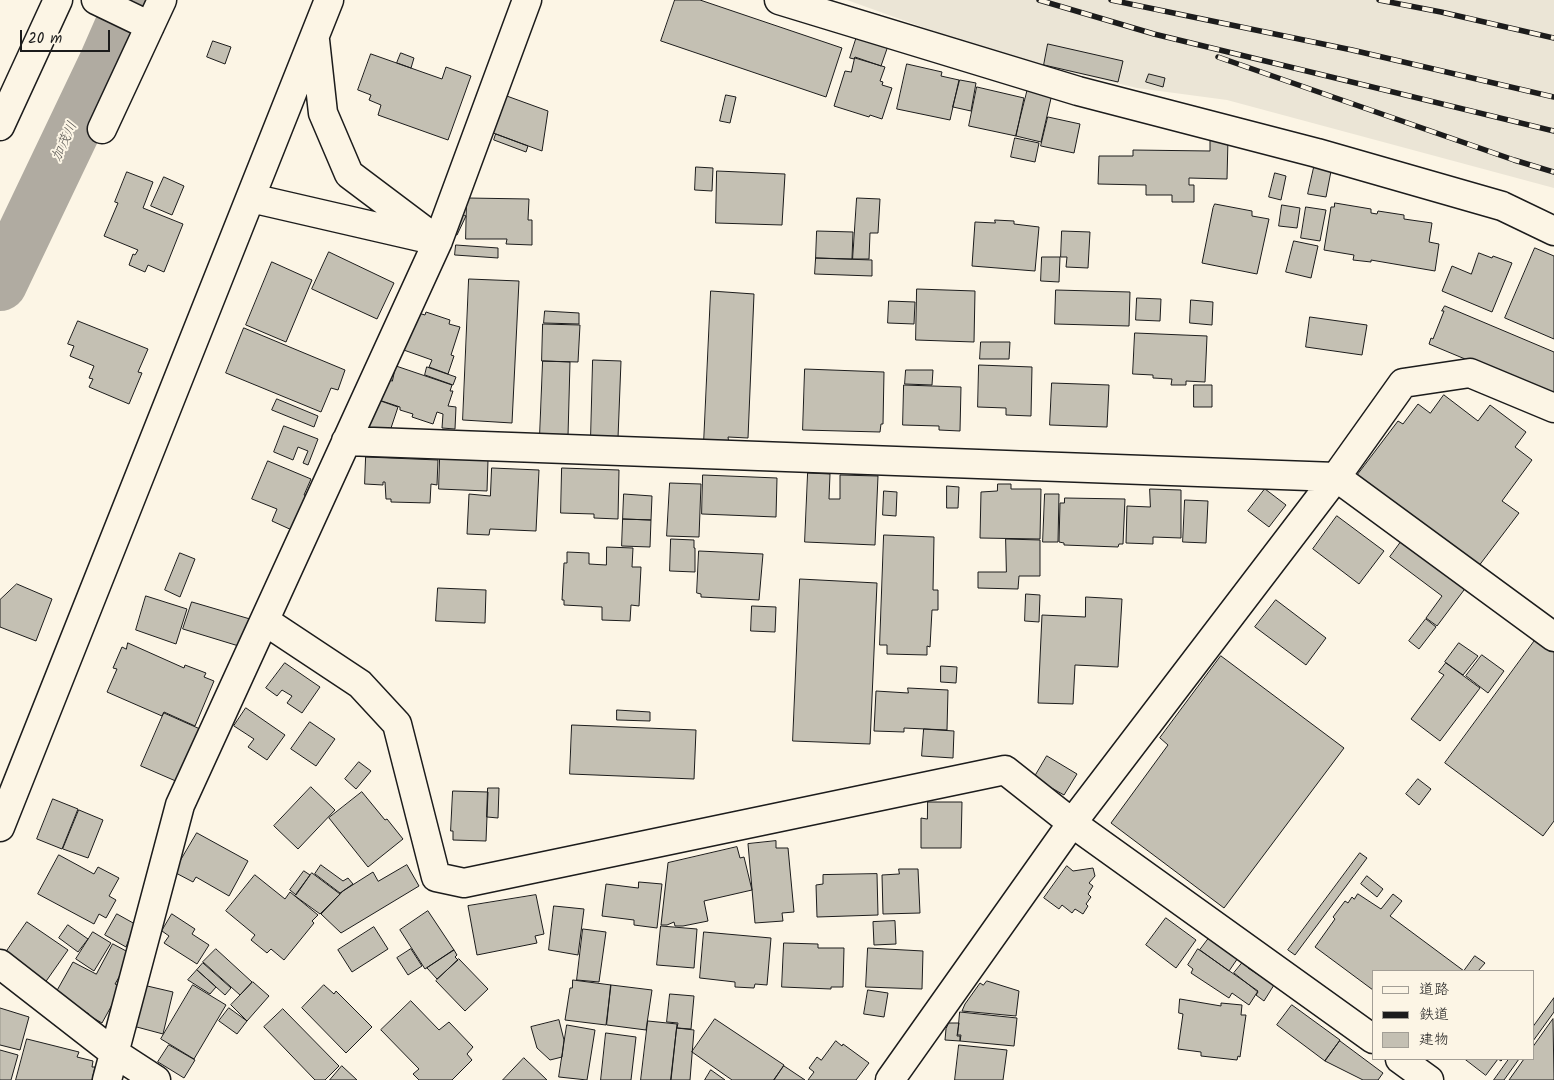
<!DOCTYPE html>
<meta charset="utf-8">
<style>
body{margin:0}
#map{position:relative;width:1554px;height:1080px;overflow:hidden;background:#fcf5e5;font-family:Kalam,"Klee One",sans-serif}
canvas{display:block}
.legend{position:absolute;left:1372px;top:970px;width:162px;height:90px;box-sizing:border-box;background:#fcf5e5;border:1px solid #a29e95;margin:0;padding:6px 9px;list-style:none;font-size:15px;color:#1c1c1c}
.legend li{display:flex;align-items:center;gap:10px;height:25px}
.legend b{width:25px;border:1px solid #a29e95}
.scale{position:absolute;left:20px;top:30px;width:90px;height:22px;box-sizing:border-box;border:2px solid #1c1c1c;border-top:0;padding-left:6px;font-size:15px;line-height:18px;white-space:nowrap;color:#1c1c1c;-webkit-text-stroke:4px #fcf5e5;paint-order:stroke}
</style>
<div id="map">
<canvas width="1554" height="1080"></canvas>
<ul class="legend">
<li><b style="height:6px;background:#fcf5e5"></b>道路</li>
<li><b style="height:6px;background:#1c1c1c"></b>鉄道</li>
<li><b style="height:14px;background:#c4c0b3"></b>建物</li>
</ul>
<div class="scale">20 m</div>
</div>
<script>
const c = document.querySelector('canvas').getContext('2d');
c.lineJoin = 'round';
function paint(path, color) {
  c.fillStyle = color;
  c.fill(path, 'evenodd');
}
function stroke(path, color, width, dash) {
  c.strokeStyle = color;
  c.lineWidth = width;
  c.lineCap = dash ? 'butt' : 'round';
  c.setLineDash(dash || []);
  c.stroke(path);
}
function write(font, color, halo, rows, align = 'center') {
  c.font = font + ' Kalam,"Klee One",sans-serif';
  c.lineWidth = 4;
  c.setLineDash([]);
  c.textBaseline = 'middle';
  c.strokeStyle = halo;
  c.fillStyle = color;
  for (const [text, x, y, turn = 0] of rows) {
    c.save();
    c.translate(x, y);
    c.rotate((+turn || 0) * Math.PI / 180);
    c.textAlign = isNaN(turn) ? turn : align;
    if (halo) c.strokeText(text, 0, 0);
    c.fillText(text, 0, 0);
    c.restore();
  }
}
const built = new Path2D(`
 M847 0H1554V188L1227 100 1137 88 1003 56Z`);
const river = new Path2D(`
 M0 284 105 64 133 0`);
const building = new Path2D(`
 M675 0H700L842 48 826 97 661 41Z
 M858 33 889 43 881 66 855 57 854 59 850 58Z
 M213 41 231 47 225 64 207 57Z
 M1048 44 1123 61 1118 82 1044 65Z
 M401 53 414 58 411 68 397 63Z
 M371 54 442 79 446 67 471 76 448 140 378 115 381 105 369 100 371 95 358 90Z
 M855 58 885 67 880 81 883 82 882 85 892 88 882 119 870 115 869 117 834 106 845 71 851 72Z
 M907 64 942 72 941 76 959 80 950 120 897 109Z
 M1149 74 1165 78 1163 87 1146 82Z
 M960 80 976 83 971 111 953 107Z
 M977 87 1024 98 1016 136 969 126Z
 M1028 88 1052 94 1041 142 1016 136Z
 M504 95 548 111 542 151 493 133 500 115 497 114Z
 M726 95 736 97 730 123 720 121Z
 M1048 117 1080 124 1074 153 1041 146Z
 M496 134 528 146 526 152 494 140Z
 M1015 138 1039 143 1035 162 1011 157Z
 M1228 139 1227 179 1189 178V185H1194V202H1172V195H1146V185L1098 184 1099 156H1133V150L1210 151V140Z
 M1315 163 1332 166 1326 197 1308 194Z
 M696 167 713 168 712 191 695 190Z
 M717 171 785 174 782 225 716 223Z
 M127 172 153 182 143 208 183 224 164 272 148 265 145 272 129 265 133 254 135 255 138 250 104 236 118 203 115 202Z
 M1275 173 1286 176 1281 200 1269 197Z
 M164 177 184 186 172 215 151 206Z
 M467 198 529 199 528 220H532V245L506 244 507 239H466Z
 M857 198 880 199 878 233H870L869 259H853Z
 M1335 203 1371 209V213L1377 214 1378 211 1404 215V219L1432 223 1429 242 1439 244 1435 271 1371 260V262L1353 260 1354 255 1324 250 1331 207H1334Z
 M1215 204 1252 211V216L1269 219 1257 274 1202 263 1213 208Z
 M1282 205 1300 208 1297 228 1279 226Z
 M1306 207 1326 210 1320 241 1301 238Z
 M456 211 466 216 457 235 447 231Z
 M995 220 1014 221V224L1039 227 1035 271 972 266 975 222 995 223Z
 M817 231 853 232 852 259 816 258Z
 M1062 231 1090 232 1088 268 1066 267 1067 257H1061Z
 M1294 241 1318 246 1311 278 1286 272Z
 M456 245 498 248V258L455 255Z
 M1535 248 1554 256V339L1505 318Z
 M329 252 394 283 377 319 312 289Z
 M1479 253 1492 258 1493 256 1512 263 1492 312 1442 291 1452 266 1471 274Z
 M1042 257H1060L1059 282 1041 281Z
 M816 258 872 260V276L815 274Z
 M272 262 312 280 286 342 246 325Z
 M469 279 519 281 512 423 463 420Z
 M917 289 975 291 974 342 916 340Z
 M1056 290 1130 292 1129 326 1055 324Z
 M711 291 754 294 748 438 728 437 729 444 704 443Z
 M1137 298 1161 299 1160 321 1136 320Z
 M1191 300 1213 302 1212 325 1190 323Z
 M889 301 915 302 914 324 888 323Z
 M1445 306 1554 352V396L1429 344 1431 338 1433 339 1444 311H1442Z
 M545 311 579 313V324L544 323Z
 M415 312 425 315 426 312 450 320 449 324 460 327 451 355 454 356 448 374 429 367 432 360 398 348Z
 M1310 317 1367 325 1362 355 1306 347Z
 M78 321 148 349 138 372 142 373 129 404 89 387 93 379 89 378 94 366 70 356 74 346 68 344Z
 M543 324 580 325 578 362 542 361Z
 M244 328 345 370 338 390 331 388 321 412 226 373Z
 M1135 333 1207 336 1205 382 1186 381V385H1171L1172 379 1153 378V375L1133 374Z
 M981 342H1010L1009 359H980Z
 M593 360 621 361 618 438 591 437Z
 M543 361 570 362 568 436 540 435Z
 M979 365 1032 367 1031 416 1006 415V408L978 407Z
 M396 366 452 385 450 391H453L448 406 456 407 455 429 442 428 443 414 437 412 433 424 412 417 413 414 400 410V407L379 400 386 379 392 381Z
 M427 367 456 377 453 385 425 375Z
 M805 369 884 372 883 424H881L880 432 803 430Z
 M906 370H933L932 385 905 384Z
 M1052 383 1109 385 1107 427 1050 425Z
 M904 385 961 387 960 431 939 430V426L903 425Z
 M1194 385H1212V407H1194Z
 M1444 395 1478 421 1490 405 1526 432 1515 447 1532 460 1502 501 1519 513 1478 567 1357 475 1398 421 1403 424 1418 404 1430 413Z
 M277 399 318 416 314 427 272 410Z
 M375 399 398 407 389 434 365 426Z
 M284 426 318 439 308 465 303 463 308 451 298 447 293 460 274 452Z
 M366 457 438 460 437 485 431 484 430 503 391 502V499H386L385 482H383V485L365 484Z
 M440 458 488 460 487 491 439 489Z
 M268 461 311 479 304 495 308 497 294 531 272 521 277 509 252 499Z
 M492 468 539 470 536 531 490 529 489 535 467 534 469 494 490 496Z
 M562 468 619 470 618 519 594 518V514L561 513Z
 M808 473 830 474 829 499H840V475L878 476 875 545 805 542Z
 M703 475 777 478 776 517 702 514Z
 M670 483 701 484 699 537 667 536Z
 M998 484H1011V489H1041L1040 539 980 538 981 492 997 491Z
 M947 486 959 487 958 508H947Z
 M1150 489 1181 490V538L1153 537V544L1126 543 1127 506 1150 507Z
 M1265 489 1286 505 1269 527 1248 511Z
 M884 491 897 492 896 516 883 515Z
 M624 494 652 496 651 520 623 519Z
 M1045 494H1059L1058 542H1043Z
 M1065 498 1125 499 1123 544H1119L1118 547 1064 545V543L1059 542 1060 503H1064Z
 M1185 500 1208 501 1206 543 1183 542Z
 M1337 516 1384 551 1359 584 1313 549Z
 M623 519 651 520 650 547 622 546Z
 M884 535 934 537 933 590H938V610H932L930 647 927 646V655L887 654V645H880Z
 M1406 535 1470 582 1437 626 1426 618 1442 596 1390 557Z
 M671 539 694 540V548H695V572L670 571Z
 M1006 539 1040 540V576H1019L1018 589 978 588V572H1006Z
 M607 547 633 548 632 567H641L639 606 631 605 630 621 602 620V607L564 605V600H562L564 563H567V552L589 553V564L606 565Z
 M699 551 763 554 759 600 701 597V594L697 593Z
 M180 553 195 559 180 597 165 590Z
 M800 579 877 583 870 744 793 741Z
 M17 584 52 599 36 641 0 627V600Z
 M438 588 486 590 485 623 436 621Z
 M1026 594 1040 595 1039 622 1025 621Z
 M146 596 187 609 176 644 136 630Z
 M1086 597 1122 599 1118 667 1075 665 1073 704 1038 703 1042 615 1085 617Z
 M1276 600 1326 638 1306 665 1255 627Z
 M192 602 250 619 242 647 183 629Z
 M752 606 776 607 775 632 751 631Z
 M1426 619 1436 627 1419 649 1409 641Z
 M1536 639 1554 652V821L1543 836 1445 763Z
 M128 643 184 668 185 665 206 673 204 677 214 681 195 726 164 712 162 716 107 692 117 669 113 668 122 647 126 649Z
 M1459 643 1478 656 1463 675 1445 662Z
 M1482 655 1504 671 1488 693 1466 676Z
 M1221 656 1344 748 1224 908 1111 823 1168 745 1160 738Z
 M285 663 320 687 302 713 287 703 292 696 282 690 277 696 266 688Z
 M1446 663 1480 688 1440 741 1411 719 1444 675 1439 672Z
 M941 666 957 667 956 683 941 682Z
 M908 688 948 690 947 730 904 728V732L874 731 876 691 908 693Z
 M246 708 285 735 267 760 248 747 254 739 234 726Z
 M617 710 650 712V721L617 720Z
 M164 713 200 729 178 782 141 766Z
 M310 722 335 739 316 766 291 749Z
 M572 725 696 730 694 779 570 774Z
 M924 729 954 731 953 758 922 756Z
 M1047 756 1077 774 1064 795 1034 778Z
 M359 762 371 771 356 789 345 779Z
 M1418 779 1431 789 1419 805 1406 794Z
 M311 787 335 810 298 849 274 826Z
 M488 788H499L498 818 487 817Z
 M453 791 488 792 486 841 453 840V831H451Z
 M362 792 385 820 387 819 403 839 368 867 329 818Z
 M53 799 78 809 62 849 37 839Z
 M928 802H962L961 848H921V818L927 819Z
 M79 810 103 820 88 858 63 849Z
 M197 833 248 861 229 896 196 877 193 882 174 872Z
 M776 841V848H788L794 912 782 913 783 921 755 923 748 844Z
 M737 847 740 858 744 857 752 890 704 901 708 921 683 926H675L674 922 667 925H661L668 863Z
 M1360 853 1367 858 1295 955 1288 950Z
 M59 855 94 874 98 867 119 878 109 896 116 900 106 918 99 914 94 924 38 894Z
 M321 865 343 881 348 878 353 884 340 893 315 874Z
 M407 865 419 886 341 933 321 914 343 891 373 872 378 881Z
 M1067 866 1073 871 1093 868 1095 876 1089 883 1093 886 1088 894 1091 897 1086 904 1088 906 1083 914 1075 909 1072 913 1062 905 1059 909 1044 898Z
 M899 869H918L920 913 883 914 882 875 899 874Z
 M304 871 310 875 296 895 290 890Z
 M312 873 340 894 320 914 295 896Z
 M877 874 878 915 817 917 816 885 823 884V875Z
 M255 875 285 899 290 892 318 915 312 921 314 923 284 960 271 949 267 953 251 940 255 935 226 911Z
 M1367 876 1383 889 1377 897 1361 884Z
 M639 882 662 884 657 928 634 925V920L602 916 606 884 638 888Z
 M1358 894 1381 909 1393 894 1402 901 1390 916 1464 971H1373V990L1315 947 1335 919 1333 917 1345 901 1348 903 1352 897 1354 899Z
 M536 895 544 934 535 936 537 943 477 955 468 906Z
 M554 906 584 909 578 955 549 950Z
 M428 911 454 950 425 969 400 930Z
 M117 914 135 924 126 947 105 935Z
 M172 914 195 929 192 934 209 945 197 964 164 943 169 936 162 931Z
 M1166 918 1196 940 1176 968 1146 945Z
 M895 921 896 944 874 945 873 922Z
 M27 922 68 950 42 987 2 958Z
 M68 925 88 939 78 952 59 938Z
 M661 926 697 929 694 968 657 965Z
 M374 927 388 949 352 972 338 950Z
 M583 929 606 932 599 982 577 980Z
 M93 932 111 943 94 971 76 959Z
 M704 932 771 938 767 985 755 984 754 988 735 987V982L700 978Z
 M1212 934 1240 955 1229 971 1200 950Z
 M784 943 818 944V948H844L843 987H831V989L782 987Z
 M113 944 128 952 126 965 115 984 119 986 116 992 118 994 102 1023 88 1015 89 1014 55 994 73 962 96 974Z
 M868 948 923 951 922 989 866 987Z
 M216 949 252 982 240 995 203 962Z
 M411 949 422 966 408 975 397 958Z
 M1198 949 1258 991 1249 1005 1232 993 1229 998 1191 973 1193 969 1188 965Z
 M454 950 457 955 455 957 458 960 437 979 427 968Z
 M1475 956 1485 963 1478 971H1464Z
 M459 959 488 989 465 1011 436 981Z
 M1243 962 1249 967 1248 968 1274 985 1264 1001 1256 995 1258 992 1234 973Z
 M203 963 231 988 225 995 197 970Z
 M197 970 216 987 210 994 188 980Z
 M573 980 611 985 606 1025 565 1020 570 988H572Z
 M987 981 1019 991 1016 1016 962 1011 965 1004 980 983 983 985Z
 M253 982 269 996 247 1021 231 1005Z
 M143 985 173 992 163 1034 133 1026Z
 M193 985 226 1005 194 1059 161 1039Z
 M324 985 334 994 336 991 372 1027 346 1053 302 1008Z
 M611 985 652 990 646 1030 607 1025Z
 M868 990 888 993 884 1017 864 1014Z
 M670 994 694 996 691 1029 677 1028 678 1023 667 1022Z
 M1554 998V1012L1533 1041V1027Z
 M1180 999 1221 1006V1003L1242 1005 1241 1015H1246L1240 1057 1238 1056 1237 1060 1201 1056V1052L1178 1049 1183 1014 1179 1013Z
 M411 1001 439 1030 449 1022 473 1047 467 1054 472 1060 452 1080H419L413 1074 419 1069 381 1030Z
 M1292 1005 1340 1040 1325 1061 1277 1025Z
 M0 1008 29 1017 20 1050 0 1045Z
 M229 1008 247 1021 237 1034 219 1021Z
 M283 1009 339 1066 325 1080H315L264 1027Z
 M960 1012 1017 1018 1014 1046 960 1041 961 1035H958Z
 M715 1019 784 1065 774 1080H732L692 1052Z
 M1553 1019 1554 1080H1509L1524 1059H1533V1047Z
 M559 1020 564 1040 562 1057 550 1060 537 1048 531 1027Z
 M648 1021 677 1024 671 1080H641Z
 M949 1023H959L957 1036H960V1041L945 1040 946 1029Z
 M567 1025 595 1030 587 1080 559 1077Z
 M677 1028 694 1030 690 1080H671Z
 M606 1033 636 1037 631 1080H601Z
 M27 1039 79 1052 77 1057 93 1061 92 1067H95L92 1080H16Z
 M836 1041 842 1046 843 1044 869 1063 856 1080H808L814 1072 809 1068 817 1057 821 1060Z
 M1340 1041 1383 1073 1378 1080H1363L1325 1061Z
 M169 1045 195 1060 184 1078 158 1062Z
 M959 1045 1007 1050 1003 1080H955Z
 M0 1050 18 1055 11 1080H0Z
 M524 1058 547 1080H503Z
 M1465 1059H1503L1501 1061 1498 1059 1486 1075Z
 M1509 1059H1519L1504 1080H1494Z
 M342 1066 357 1080H330Z
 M784 1066 805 1080H774Z
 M711 1070 725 1080H705Z`);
const minor = new Path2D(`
 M96 0 150 26
 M779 0 1078 91 1317 153 1502 206 1554 231
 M315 40 323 113 349 174 438 241
 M0 126 58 0
 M102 129 162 0
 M251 198 429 239
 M346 441 1336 477 1554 637
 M265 621 360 684 397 724 436 877 464 883 1005 770 1072 823 1373 1039
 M0 827 329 0
 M0 964 113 1052 156 1080
 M1400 1059 1429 1080
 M107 1080 180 805 438 241 527 0
 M890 1080 1072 823 1336 477 1403 383 1470 373 1554 408`);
const rail = new Path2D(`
 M1039 0 1154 34 1554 131
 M1111 0 1352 50 1554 97
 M1379 0 1441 12 1554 38
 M1218 57 1514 160 1554 172`);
const waterNames = [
 ["加茂川",66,142,-65]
];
paint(built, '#ebe5d6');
stroke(river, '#b0aba1', 54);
paint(building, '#c4c0b3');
stroke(building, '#1c1c1c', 1);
stroke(minor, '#1c1c1c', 31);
stroke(minor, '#fcf5e5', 28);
stroke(rail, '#1c1c1c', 5.5);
stroke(rail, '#fcf5e5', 4, [11]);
write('italic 14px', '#575551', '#fcf5e5', waterNames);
</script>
